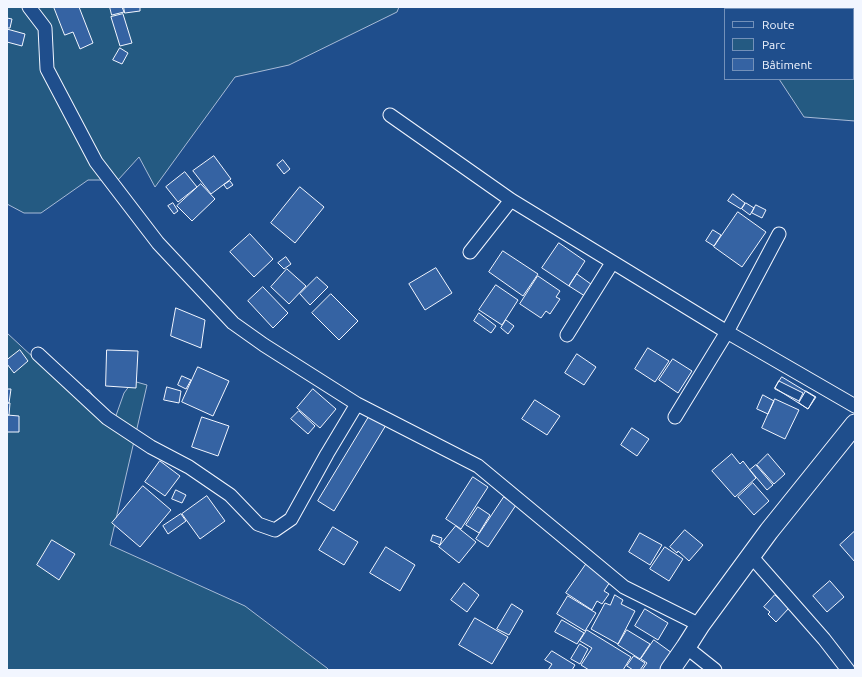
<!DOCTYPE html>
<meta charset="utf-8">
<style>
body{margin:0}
#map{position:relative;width:862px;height:677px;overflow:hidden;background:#1f4e8c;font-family:Ubuntu,sans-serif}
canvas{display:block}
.frame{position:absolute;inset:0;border:8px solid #f2f6ff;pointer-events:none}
.legend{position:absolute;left:724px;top:8px;width:130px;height:72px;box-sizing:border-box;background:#1f4e8c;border:1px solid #7391ba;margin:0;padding:5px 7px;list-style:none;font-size:12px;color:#f2f6ff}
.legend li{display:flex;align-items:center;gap:8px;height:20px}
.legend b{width:20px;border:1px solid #7391ba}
</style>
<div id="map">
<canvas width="862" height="677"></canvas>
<div class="frame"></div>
<ul class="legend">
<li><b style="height:5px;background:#1f4e8c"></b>Route</li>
<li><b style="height:11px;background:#245a82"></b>Parc</li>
<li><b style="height:11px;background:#3563a3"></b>Bâtiment</li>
</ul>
</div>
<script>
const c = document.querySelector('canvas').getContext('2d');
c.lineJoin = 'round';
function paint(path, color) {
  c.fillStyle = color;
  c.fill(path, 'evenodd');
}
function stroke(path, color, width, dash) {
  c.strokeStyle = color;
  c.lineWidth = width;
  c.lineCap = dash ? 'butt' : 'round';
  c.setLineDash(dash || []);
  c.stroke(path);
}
const green = new Path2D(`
 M7 7H399L397 12 289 65 235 77 155 187 139 157 118 180H88L41 213H24L7 204Z
 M786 7H855V121L804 117 779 79H853V9H784Z
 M7 333 63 385 89 390 113 424 124 393 133 381 147 385 110 545 245 606 327 668 329 670H7Z`);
const building = new Path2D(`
 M54 7H79L93 43 80 49 73 32 65 35Z
 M110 7H122L124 12 112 15Z
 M124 7H140V11L125 13Z
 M123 14 132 43 120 46 111 17Z
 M7 18 12 19 10 28H7Z
 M7 29 25 34 22 46 7 42Z
 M120 48 128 53 122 64 113 60Z
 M214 156 231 179 211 194 193 171Z
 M283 160 290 169 284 174 277 165Z
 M185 172 197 187 178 202 166 187Z
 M230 181 233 185 227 189 224 185Z
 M201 184 215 199 192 221 177 206Z
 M300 187 324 207 295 243 271 223Z
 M733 194 745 203 741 209 728 201Z
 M173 203 178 211 174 214 168 206Z
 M746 203 754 208 750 215 742 209Z
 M756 205 766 210 762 218 752 213Z
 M738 212 766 232 742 267 714 247Z
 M713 230 721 235 714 246 706 241Z
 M250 234 273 259 254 277 230 252Z
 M559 243 585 261 569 286 542 268Z
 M503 251 538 274 523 296 489 272Z
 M286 257 291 264 284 269 278 263Z
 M436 268 452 293 425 310 409 284Z
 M287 269 306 286 289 304 271 287Z
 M577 274 595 287 588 298 569 286Z
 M538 276 560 291 556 297 560 299 550 314 546 311 541 318 520 304Z
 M317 277 328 287 310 305 300 294Z
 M496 285 518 300 502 325 479 310Z
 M263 287 288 313 273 328 248 301Z
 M331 294 358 321 339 340 312 313Z
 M176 308 205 320 201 348 171 336Z
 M479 313 496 326 491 333 474 321Z
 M506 320 514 326 508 334 501 328Z
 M648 348 669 361 655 382 635 369Z
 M20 350 28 361 14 373 7 364V360Z
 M107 350 138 351 136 388 106 386Z
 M577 354 596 367 584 385 565 373Z
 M673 359 692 371 678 393 659 380Z
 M198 367 229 381 213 416 182 402Z
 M182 376 191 380 186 389 178 385Z
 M782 377 815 397 808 409 775 388Z
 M779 381 803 393 799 401 775 389Z
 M167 387 181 391 179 403 164 400Z
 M7 389H11L9 403H7Z
 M313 389 336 409 320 428 297 408Z
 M806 391 816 397 808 409 799 403Z
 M763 395 774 401 768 414 757 409Z
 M775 399 799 410 785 439 762 428Z
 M535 400 560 416 547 435 522 419Z
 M7 403H10L9 415H7Z
 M299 411 315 426 308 434 291 419Z
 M7 415 19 416V432H7Z
 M370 415 386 425 334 511 318 501Z
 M202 417 229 426 218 456 192 447Z
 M632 428 649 439 637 456 621 445Z
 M732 454 740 464 743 461 756 478 735 497 712 471Z
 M768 454 785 474 774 484 757 465Z
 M160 461 180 476 165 496 145 482Z
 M756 465 773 485 767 490 750 470Z
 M473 477 488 487 461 529 446 519Z
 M753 483 769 501 754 515 738 497Z
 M143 486 171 510 140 547 112 523Z
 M176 490 186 495 182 503 172 499Z
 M207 496 225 521 200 539 182 514Z
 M504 497 516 505 488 547 476 539Z
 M478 507 490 515 479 533 466 525Z
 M181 514 186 521 168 534 163 526Z
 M456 526 476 542 459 563 439 547Z
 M333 527 358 542 344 565 319 550Z
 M685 530 703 545 689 561 678 551 677 553 670 547Z
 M855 531V562L840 545Z
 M640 533 662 545 650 565 629 552Z
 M433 535 442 538 440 545 431 541Z
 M52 540 75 554 59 580 37 565Z
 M386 547 415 565 400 591 370 573Z
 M665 547 683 559 669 581 650 569Z
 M587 563 612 579 604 591 609 594 602 604 597 601 592 610 566 593Z
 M830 581 844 597 827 612 813 596Z
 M464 583 479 595 467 612 451 600Z
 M615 595 623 600 621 604 635 611 618 644 591 629 605 603 610 605Z
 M775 595 789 608 776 622 768 614 770 612 764 607Z
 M568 596 596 613 585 631 557 614Z
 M512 604 523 611 509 635 497 629Z
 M645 609 668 623 658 640 635 626Z
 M475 618 508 637 492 664 459 645Z
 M562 620 584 633 577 644 555 632Z
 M587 630 631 657 623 670H589L581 665 592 648 580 641Z
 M627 630 650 644 640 659 618 645Z
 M654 640 672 653 660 670H642L647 663 641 659Z
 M580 644 588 649 580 664 571 659Z
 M552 651 575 665 572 670H548L552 664 545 660Z
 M634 656 645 663 640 670H633L627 666Z`);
const minor = new Path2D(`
 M29 7 45 28 47 69 96 162 158 243 233 323 264 345 357 404 478 466 624 587 700 625
 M390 115 511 200 727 332 855 406
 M470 252 511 200
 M567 335 612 263
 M38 354 107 418 151 447 189 467 230 495 258 524 275 530 291 519 327 454 357 404
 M675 417 727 332 779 234
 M751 556 824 639 848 670
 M686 647 715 670`);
const secondary = new Path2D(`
 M670 670 686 647 700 625 769 531 855 424`);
paint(green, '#245a82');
stroke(green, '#a8bbd7', 1);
paint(building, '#3563a3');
stroke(building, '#f2f6ff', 1);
stroke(minor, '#f2f6ff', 15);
stroke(secondary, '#f2f6ff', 21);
stroke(minor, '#1f4e8c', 13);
stroke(secondary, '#1f4e8c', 19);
</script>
